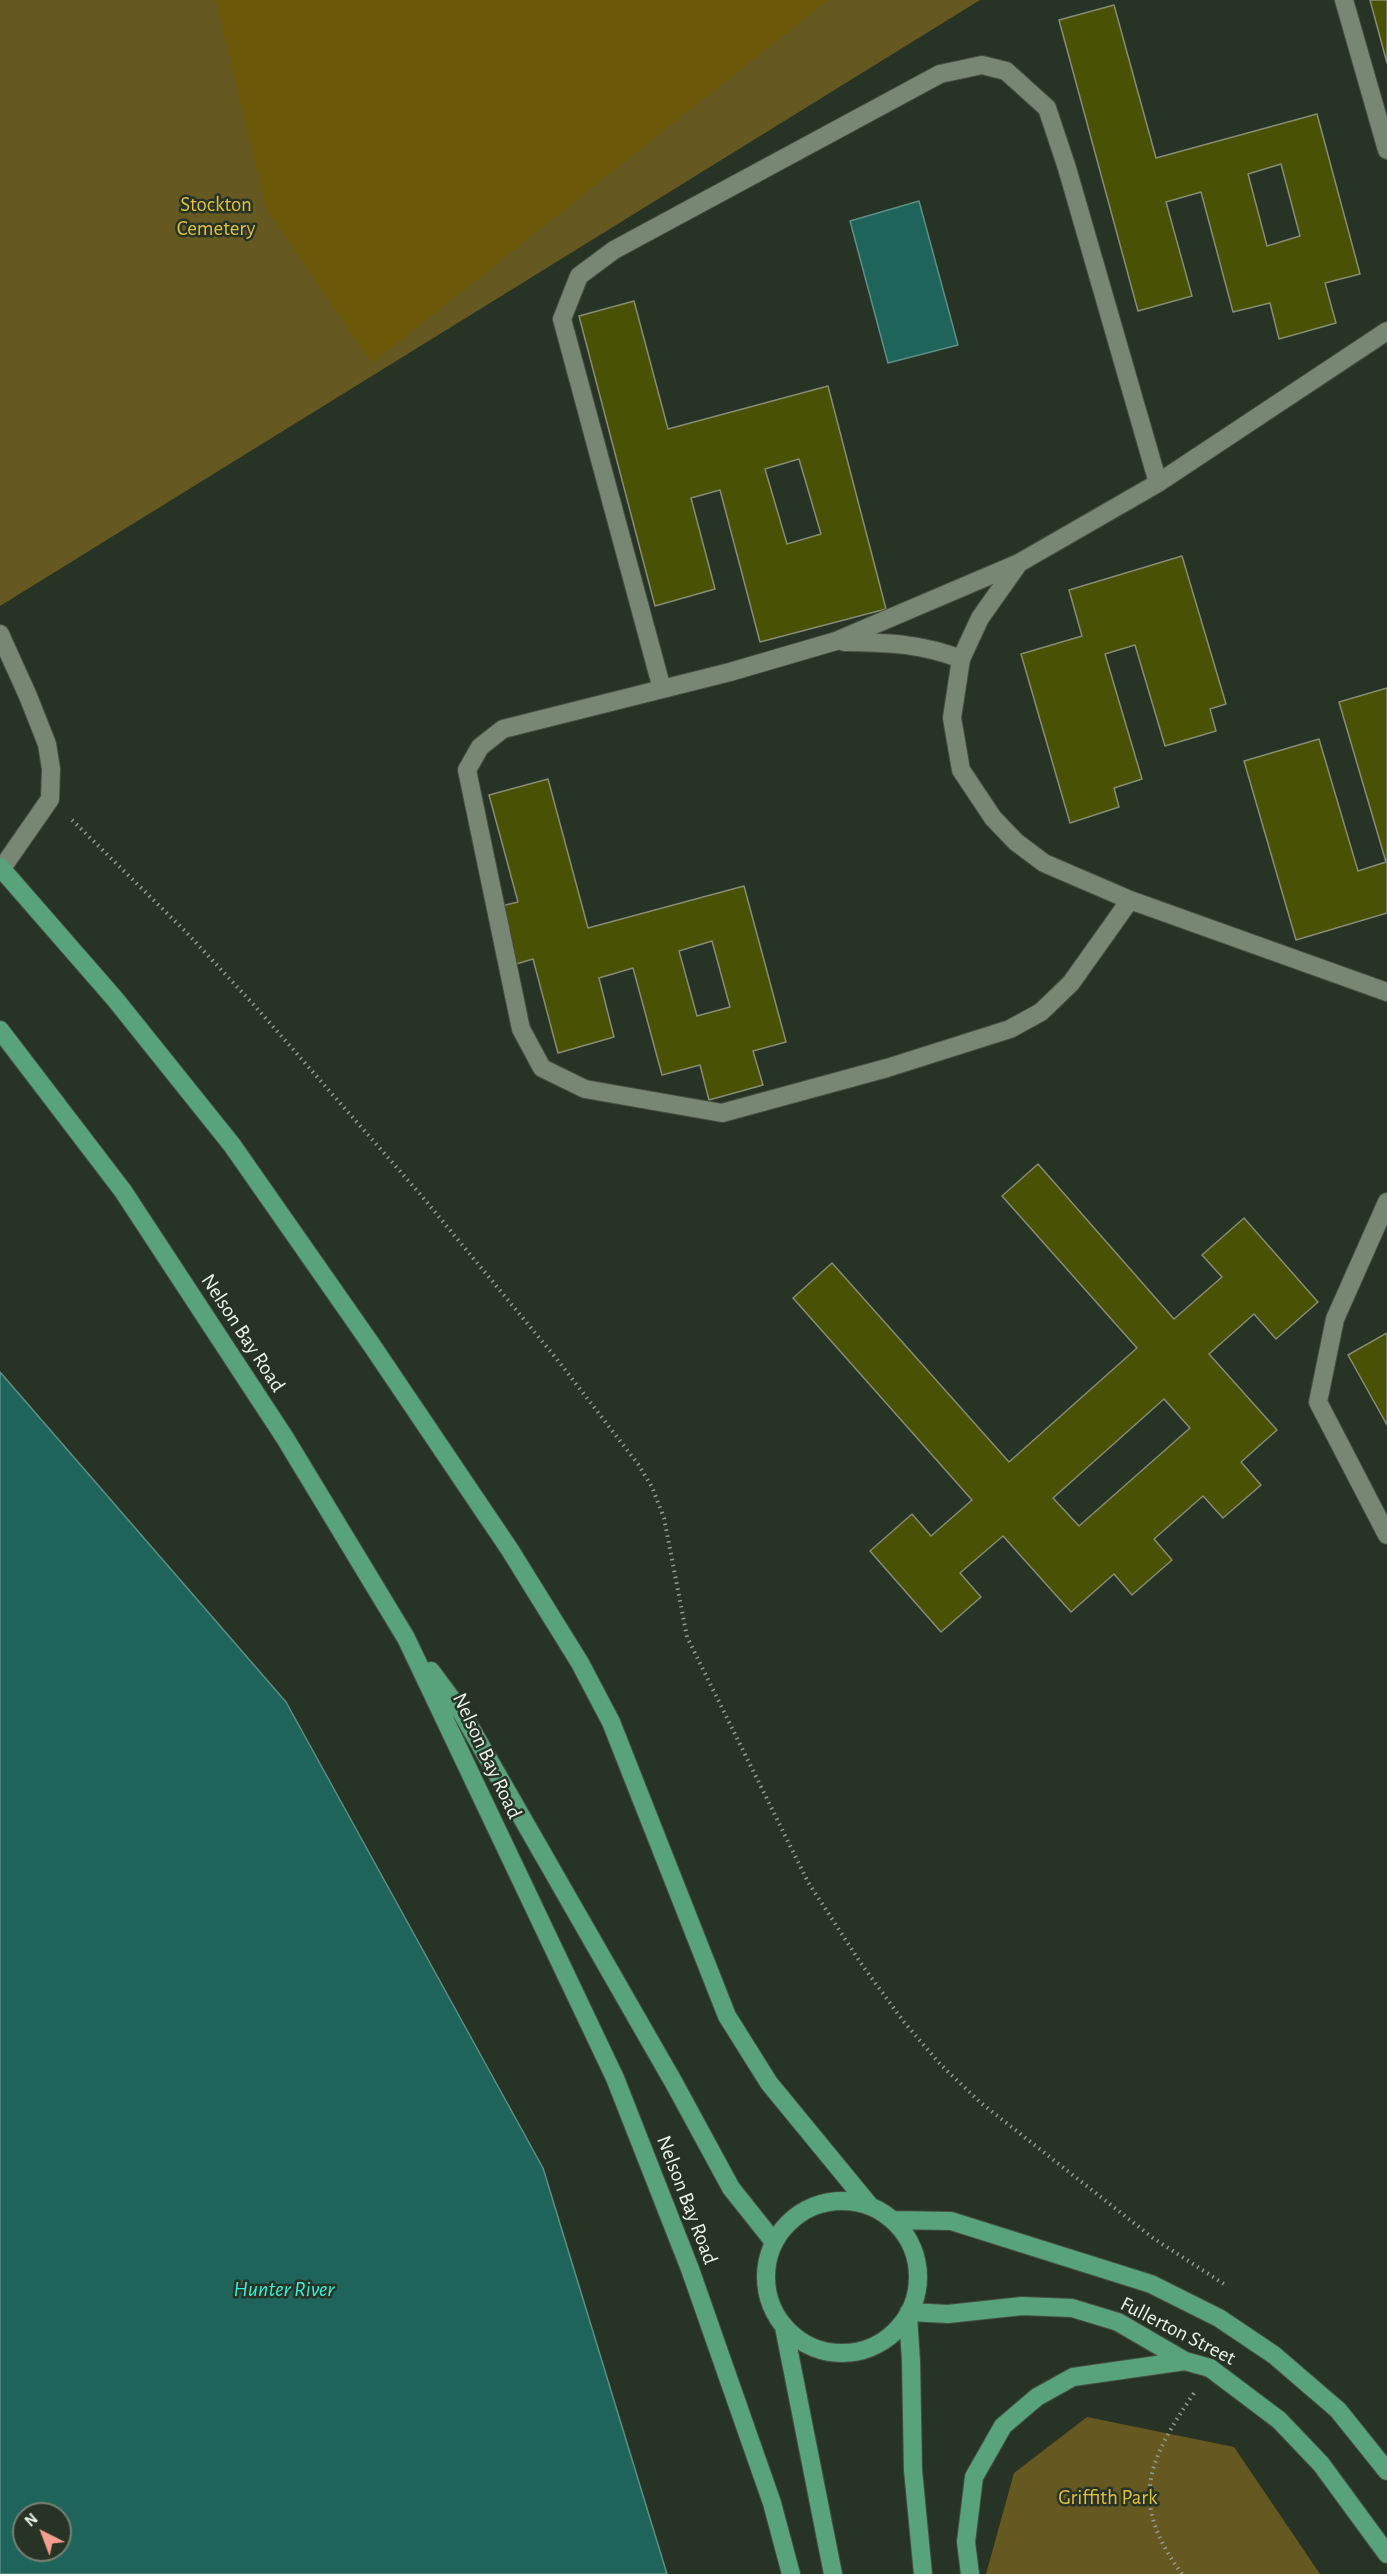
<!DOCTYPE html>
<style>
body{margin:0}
#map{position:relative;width:1387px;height:2574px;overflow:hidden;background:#273324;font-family:"Alegreya Sans",sans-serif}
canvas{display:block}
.north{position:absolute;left:12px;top:2502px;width:60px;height:60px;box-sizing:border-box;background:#273324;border:2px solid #768073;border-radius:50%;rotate:318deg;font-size:16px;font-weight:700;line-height:24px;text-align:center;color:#ecf4ea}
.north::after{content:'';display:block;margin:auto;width:21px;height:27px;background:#f59d8f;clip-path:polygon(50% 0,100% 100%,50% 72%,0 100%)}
</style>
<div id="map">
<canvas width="1387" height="2574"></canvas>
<div class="north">N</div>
</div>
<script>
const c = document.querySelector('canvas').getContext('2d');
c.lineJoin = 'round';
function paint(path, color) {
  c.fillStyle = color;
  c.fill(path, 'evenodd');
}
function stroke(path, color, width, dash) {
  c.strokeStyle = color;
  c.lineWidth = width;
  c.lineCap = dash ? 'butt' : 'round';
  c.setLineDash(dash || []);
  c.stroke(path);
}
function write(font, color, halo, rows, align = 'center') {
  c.font = font + ' "Alegreya Sans",sans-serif';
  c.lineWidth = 5;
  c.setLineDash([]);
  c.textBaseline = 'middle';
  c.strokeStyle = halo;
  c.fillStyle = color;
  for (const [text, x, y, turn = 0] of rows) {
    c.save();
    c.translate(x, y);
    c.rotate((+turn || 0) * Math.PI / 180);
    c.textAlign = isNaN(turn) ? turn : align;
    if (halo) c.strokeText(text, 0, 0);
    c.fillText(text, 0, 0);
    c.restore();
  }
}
const green = new Path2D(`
 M0 0H980L0 606Z
 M1087 2417 1234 2447 1320 2574H986L1014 2473Z`);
const forest = new Path2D(`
 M216 0H828L372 363 266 208Z`);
const water = new Path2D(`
 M919 201 958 345 888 363 850 221Z
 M0 1372 286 1702 543 2168 667 2574H0ZM24 2514H60V2550H24Z`);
const building = new Path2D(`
 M1370 0H1387V63Z
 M1114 5 1156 158 1317 114 1360 274 1325 283 1336 323 1279 339 1270 303 1233 312 1201 192 1166 202 1192 296 1138 311 1059 20ZM1281 164 1300 236 1267 246 1248 174Z
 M634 301 668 429 828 386 886 609 760 642 720 490 691 498 715 589 655 606 579 316ZM799 459 821 534 787 544 765 469Z
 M1182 556 1226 704 1210 709 1216 731 1165 746 1135 645 1105 654 1142 779 1114 788 1119 807 1070 823 1021 654 1082 636 1069 590Z
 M1387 688V913L1296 940 1244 761 1319 739 1358 871 1386 862 1339 702Z
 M548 779 588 928 744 886 786 1042 753 1051 763 1085 709 1100 700 1065 662 1075 633 968 599 978 614 1037 558 1053 533 959 516 964 501 906 518 902 489 795ZM712 941 730 1007 697 1016 679 951Z
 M1038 1164 1174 1319 1222 1277 1202 1255 1244 1218 1318 1302 1276 1339 1254 1314 1209 1354 1277 1430 1241 1462 1261 1485 1223 1518 1203 1496 1154 1539 1172 1560 1132 1595 1114 1574 1071 1612 1003 1536 960 1573 981 1597 941 1632 870 1551 912 1514 931 1536 972 1500 793 1298 832 1263 1009 1462 1137 1348 1002 1196ZM1164 1399 1190 1428 1079 1526 1053 1498Z
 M1387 1333V1425L1348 1355Z`);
const path = new Path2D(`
 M72 820 185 931 254 1005 420 1194 556 1358 638 1464 652 1487 664 1518 687 1637 808 1882 862 1965 904 2022 940 2064 981 2103 1153 2238 1227 2286
 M1182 2574C1128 2501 1148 2461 1194 2393`);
const minor = new Path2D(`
 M1344 0 1387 150
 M1019 563 980 618 961 659 952 718 961 770 993 818 1016 842 1044 863 1130 900 1387 992
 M0 634 28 696 47 744 51 769 50 799 0 871
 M844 642C889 643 919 643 961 659
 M662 689 562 319 579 276 614 250 940 74 982 65 1006 71 1047 108 1067 168 1158 483
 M1130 900 1071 983 1041 1012 1010 1029 887 1068 722 1113 585 1089 542 1068 521 1029 467 770 480 747 503 729 730 672 836 641 1019 563 1158 483 1387 331
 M1387 1202 1335 1319 1318 1402 1387 1535`);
const major = new Path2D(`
 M0 867 115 999 232 1145 371 1344 510 1550 580 1663 611 1722 727 2016 769 2083 870 2206
 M0 1030 123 1191 285 1438 406 1638 615 2078 690 2269 772 2503 791 2574
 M431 1671 462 1713 674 2083 731 2188 774 2242
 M766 2277a76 76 0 1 1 152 0a76 76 0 1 1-152 0Z
 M893 2220 951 2221 1151 2284 1219 2318 1274 2355 1338 2410 1387 2471
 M909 2312 948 2314 1022 2306 1072 2308 1118 2322 1185 2361 1210 2368 1279 2420 1321 2464 1387 2554
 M908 2316 911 2361 913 2470 923 2574
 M784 2327 833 2574
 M970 2574 966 2542 974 2477 1003 2426 1037 2397 1073 2377 1185 2361`);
const parkNames = [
 ["Stockton",216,205],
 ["Cemetery",216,229],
 ["Griffith Park",1108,2498]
];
const streetNames = [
 ["Nelson Bay Road",243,1333,57],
 ["Nelson Bay Road",487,1756,65],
 ["Nelson Bay Road",687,2200,69],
 ["Fullerton Street",1178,2331,27]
];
const waterNames = [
 ["Hunter River",284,2289]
];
paint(green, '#655821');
paint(forest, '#6c5a0a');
paint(water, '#1f645a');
stroke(water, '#5c8f85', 1.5);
paint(building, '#495104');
stroke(building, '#878c76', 1.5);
stroke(minor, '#454f42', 20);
stroke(major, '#454f42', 20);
stroke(path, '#929c8f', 4, [1.5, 4.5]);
stroke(minor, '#788674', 18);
stroke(major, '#58a27c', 18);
write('21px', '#dfc03f', '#273324', parkNames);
write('21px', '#ecf4ea', '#273324', streetNames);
write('italic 22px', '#34f1d9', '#273324', waterNames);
</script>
